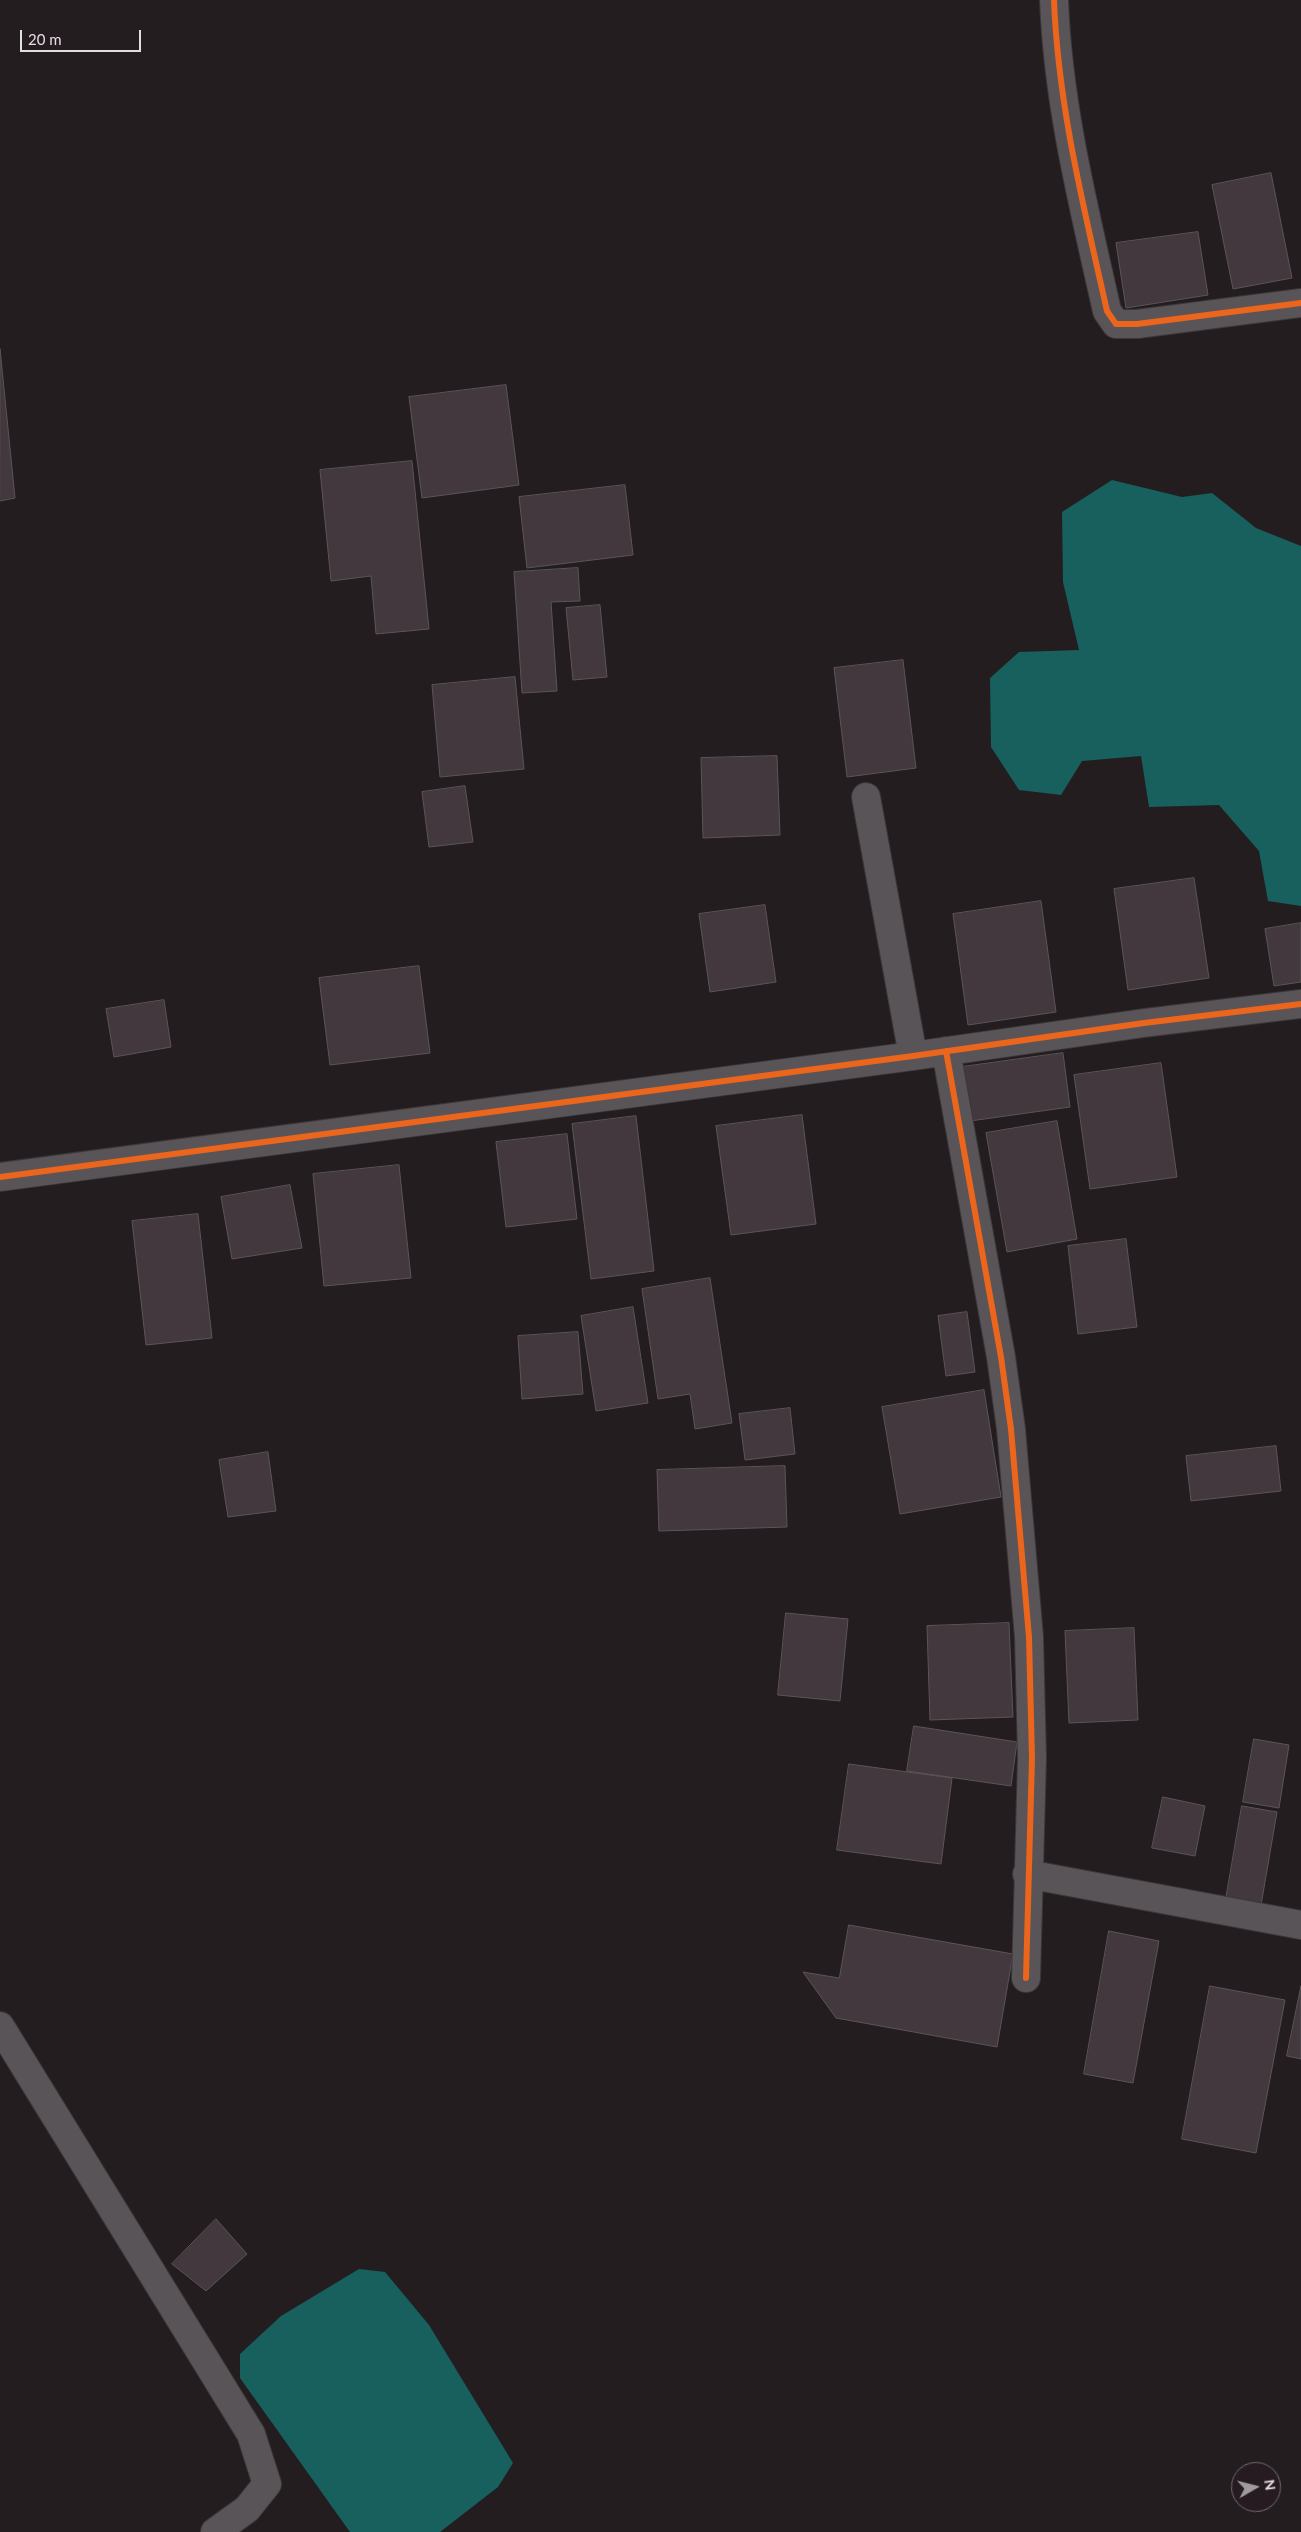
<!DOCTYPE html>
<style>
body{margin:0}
#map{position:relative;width:1301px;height:2532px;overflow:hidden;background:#231d20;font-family:Lato,sans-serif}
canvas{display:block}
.north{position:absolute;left:1231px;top:2462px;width:50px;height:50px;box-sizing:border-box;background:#251b20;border:1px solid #71696d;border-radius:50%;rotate:82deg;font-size:14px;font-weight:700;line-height:20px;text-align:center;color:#e4dde0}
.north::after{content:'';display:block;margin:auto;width:18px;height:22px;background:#a09a9d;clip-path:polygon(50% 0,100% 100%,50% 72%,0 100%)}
.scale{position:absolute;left:20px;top:30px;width:121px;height:22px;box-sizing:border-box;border:2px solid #e4dde0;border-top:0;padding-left:6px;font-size:15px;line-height:18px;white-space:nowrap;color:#e4dde0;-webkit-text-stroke:4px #251b20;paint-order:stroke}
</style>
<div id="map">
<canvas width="1301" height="2532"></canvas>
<div class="north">N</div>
<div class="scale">20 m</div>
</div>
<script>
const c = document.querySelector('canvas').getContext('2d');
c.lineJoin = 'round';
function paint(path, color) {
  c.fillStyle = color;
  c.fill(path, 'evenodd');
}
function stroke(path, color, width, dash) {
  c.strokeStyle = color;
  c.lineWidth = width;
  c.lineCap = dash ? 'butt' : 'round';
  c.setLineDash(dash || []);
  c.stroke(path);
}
const water = new Path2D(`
 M1112 480 1182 497 1212 493 1256 528 1301 546V906L1268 901 1259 851 1219 805 1149 807 1141 756 1082 761 1061 795 1019 790 991 747 990 678 1019 652 1079 650 1063 582 1062 512Z
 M359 2269 385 2272 429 2325 513 2463 498 2487 440 2532H350L240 2378V2354L281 2316Z`);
const building = new Path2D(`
 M1271 173 1292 278 1233 289 1212 185Z
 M1198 232 1208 295 1126 308 1116 243Z
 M0 349 15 498 0 501Z
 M506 385 519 485 422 498 409 397Z
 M412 461 429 629 376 634 371 576 331 581 320 470Z
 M625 485 633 555 527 568 519 497Z
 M578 568 580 601 551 602 557 691 522 693 514 572Z
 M600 605 607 677 573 680 566 608Z
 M903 660 916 768 847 777 834 668Z
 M515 677 524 769 440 777 432 685Z
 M777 756 780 835 703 838 701 758Z
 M465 786 473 842 429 847 422 792Z
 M1194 878 1209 978 1128 990 1114 889Z
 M1041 901 1056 1012 968 1025 953 914Z
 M765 905 776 982 710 992 699 914Z
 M1301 923V982L1274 986 1265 929Z
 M419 966 430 1053 330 1065 319 978Z
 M164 1000 171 1047 114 1057 106 1009Z
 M1063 1053 1070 1107 970 1121 962 1067Z
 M1161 1063 1177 1177 1090 1189 1074 1075Z
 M802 1115 816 1224 731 1235 716 1126Z
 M636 1116 654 1271 591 1279 572 1124Z
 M1057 1121 1077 1239 1007 1252 986 1133Z
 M567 1134 577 1219 506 1227 496 1142Z
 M399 1165 411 1278 324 1286 313 1174Z
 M290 1185 302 1248 232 1259 221 1197Z
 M198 1214 212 1338 146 1345 132 1221Z
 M1126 1239 1137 1327 1078 1334 1068 1246Z
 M710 1278 732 1423 695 1429 690 1394 658 1399 642 1289Z
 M633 1307 648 1403 596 1411 581 1316Z
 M967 1312 975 1372 946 1376 938 1316Z
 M578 1332 583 1394 522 1399 518 1336Z
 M984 1390 1001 1497 900 1514 882 1407Z
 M790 1408 795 1454 745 1460 739 1414Z
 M1276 1446 1281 1491 1191 1501 1186 1456Z
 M268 1452 276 1511 228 1517 219 1460Z
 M785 1466 787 1527 659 1531 657 1470Z
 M786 1613 848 1619 840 1701 778 1695Z
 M1009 1623 1013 1717 930 1720 927 1626Z
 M1134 1628 1138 1720 1069 1723 1065 1631Z
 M914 1726 1017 1742 1011 1786 907 1771Z
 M1254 1739 1289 1745 1279 1808 1243 1802Z
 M849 1764 952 1778 941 1864 837 1850Z
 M1163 1797 1205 1806 1195 1856 1152 1848Z
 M1242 1806 1277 1812 1260 1911 1225 1905Z
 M849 1925 1013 1954 997 2047 836 2018 803 1972 839 1978Z
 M1109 1931 1159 1941 1133 2083 1084 2074Z
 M1210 1986 1285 2000 1256 2153 1182 2139Z
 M1301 1986V2059L1287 2056Z
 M216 2219 247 2254 206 2291 172 2264Z`);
const minor = new Path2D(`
 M1054 0C1058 106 1084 208 1107 311L1116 324H1137L1301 303
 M866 797 913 1056
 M946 1051 1001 1357 1011 1429 1029 1637 1032 1758 1026 1978
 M0 1177 913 1056 1144 1023 1301 1004
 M1027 1874 1301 1925
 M0 2026 251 2434 267 2484 247 2509 215 2532`);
const cycleway = new Path2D(`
 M1054 0C1058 106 1084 208 1107 311L1116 324H1137L1301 303
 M946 1051 1001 1357 1011 1429 1029 1637 1032 1758 1026 1978
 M0 1177 913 1056 1144 1023 1301 1004`);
paint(water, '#17605e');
paint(building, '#43383e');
stroke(building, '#5a5557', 1);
stroke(minor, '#3b3739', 30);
stroke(minor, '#595457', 28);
stroke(cycleway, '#eb651d', 6);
</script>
